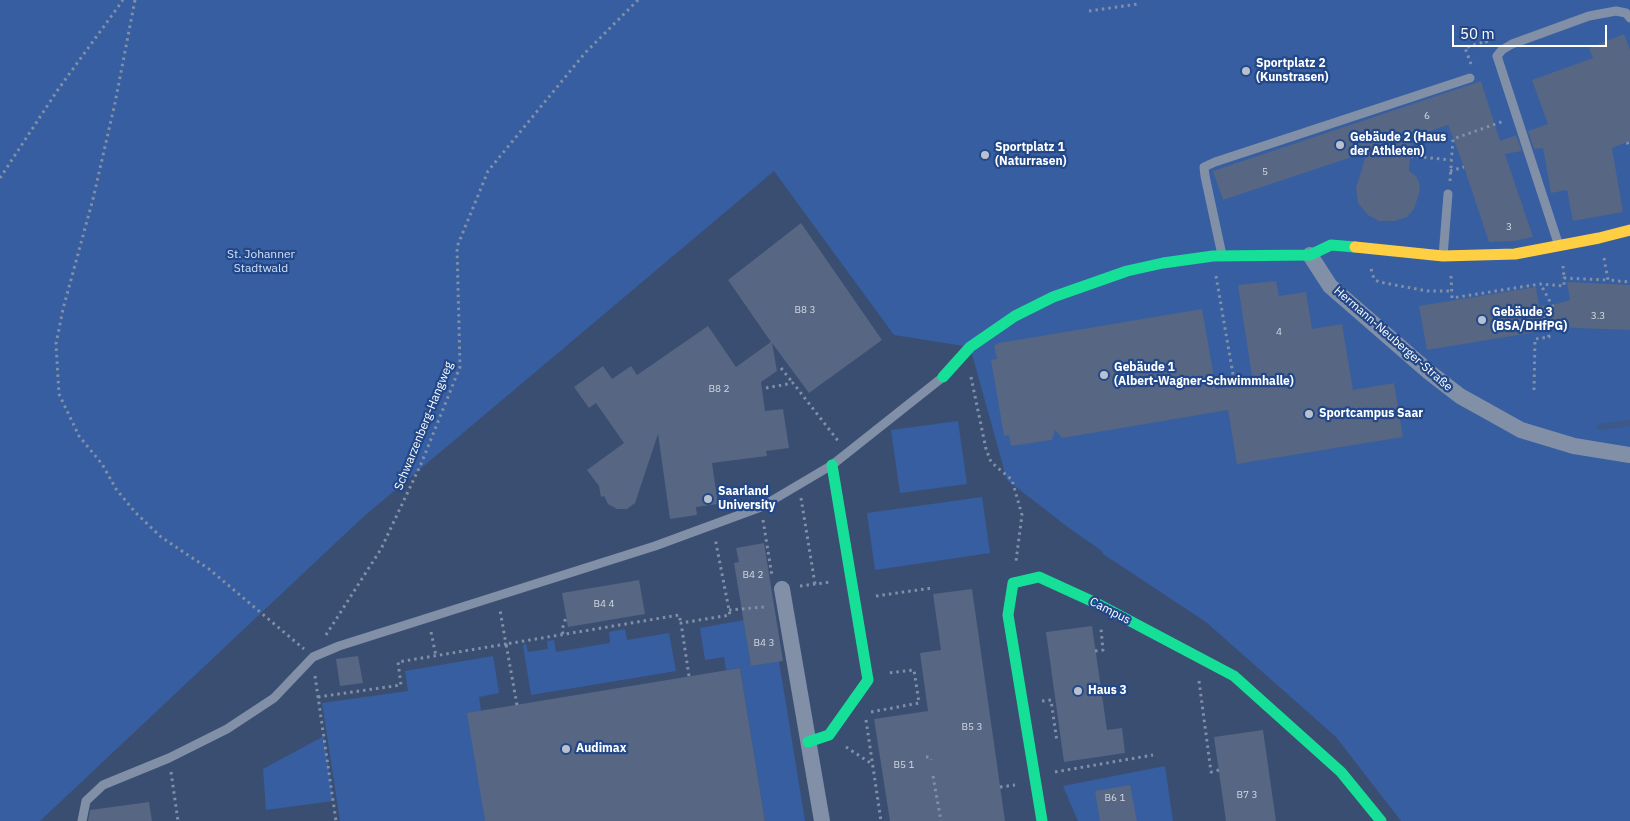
<!DOCTYPE html>
<meta charset="utf-8">
<style>
body{margin:0}
#map{position:relative;width:1630px;height:821px;overflow:hidden;background:#3a4e72;font-family:"IBM Plex Sans",sans-serif}
canvas{display:block}
.scale{position:absolute;left:1452px;top:25px;width:155px;height:22px;box-sizing:border-box;border:2px solid #fff;border-top:0;padding-left:6px;font-size:15px;line-height:18px;white-space:nowrap;color:#fff;-webkit-text-stroke:4px #22488a;paint-order:stroke}
</style>
<div id="map">
<canvas width="1630" height="821"></canvas>
<div class="scale">50 m</div>
</div>
<script>
const c = document.querySelector('canvas').getContext('2d');
c.lineJoin = 'round';
function paint(path, color) {
  c.fillStyle = color;
  c.fill(path, 'evenodd');
}
function stroke(path, color, width, dash) {
  c.strokeStyle = color;
  c.lineWidth = width;
  c.lineCap = dash ? 'butt' : 'round';
  c.setLineDash(dash || []);
  c.stroke(path);
}
function write(font, color, halo, rows, align = 'center') {
  c.font = font + ' "IBM Plex Sans",sans-serif';
  c.lineWidth = 4.5;
  c.setLineDash([]);
  c.textBaseline = 'middle';
  c.strokeStyle = halo;
  c.fillStyle = color;
  for (const [text, x, y, turn = 0] of rows) {
    c.save();
    c.translate(x, y);
    c.rotate((+turn || 0) * Math.PI / 180);
    c.textAlign = isNaN(turn) ? turn : align;
    if (halo) c.strokeText(text, 0, 0);
    c.fillText(text, 0, 0);
    c.restore();
  }
}
const green = new Path2D(`
 M0 0H1630V821H1401L1336 737 1206 622 1103 554 1102 551 1069 528 1007 480 970 347 894 335 774 171 362 518 40 821H0Z
 M958 421 967 484 900 493 891 430Z
 M982 497 990 553 875 570 867 513Z
 M744 620 751 666 779 661 805 821H765L740 668 726 670 724 657 705 660 700 628Z
 M625 629 627 640 669 633 676 671 531 695 523 645 526 644 528 652 548 649 547 641 554 640 556 652 610 643 609 632Z
 M493 656 499 693 479 697 481 711 485 821H340L322 703 408 691 405 671Z
 M324 736 333 801 266 810 263 769Z
 M1165 766 1173 821H1078L1063 786Z`);
const stream = new Path2D(`
 M1600 427 1630 423`);
const building = new Path2D(`
 M1624 34 1630 50V141L1612 148 1623 212 1573 221 1567 190 1551 193 1543 148 1534 149 1528 131 1548 124 1532 80 1593 58 1589 48Z
 M1481 81 1500 141 1516 135 1522 151 1505 154 1533 237 1514 241 1489 242 1464 167 1448 125 1412 137 1409 171 1416 176 1419 182 1420 191 1414 209 1407 217 1395 221H1379L1368 215 1358 203 1356 188 1367 152 1223 200 1213 171Z
 M801 223 882 340 809 393 772 343 777 371 761 382 765 411 783 409 789 448 766 451 767 456 712 463 718 504 696 507 697 515 670 519 658 434 635 503 627 509H617L608 504 604 496 601 497 599 486 587 470 624 443 596 403 589 408 574 387 603 366 612 379 631 366 637 375 708 326 736 367 771 342 728 280Z
 M1276 281 1279 296 1306 292 1312 329 1342 324 1353 390 1394 383 1403 437 1237 464 1228 410 1062 438 1055 430 1052 440 1011 446 1009 435 1004 436 991 360 997 359 994 346 999 343 1202 309 1216 389 1253 383 1238 285Z
 M1567 282 1630 285V330L1549 327V330L1427 350 1419 306 1536 287 1539 306 1556 304 1570 300Z
 M764 543 783 661 751 666 734 563 739 562 736 548Z
 M639 580 645 614 568 627 562 593Z
 M972 589 1005 821H890L874 719 928 711 920 653 941 650 933 594Z
 M1092 626 1107 730 1122 728 1125 753 1064 762 1046 632Z
 M358 656 363 683 340 686 336 659Z
 M740 668 765 821H485L467 713Z
 M1263 730 1276 821H1226L1214 737Z
 M1130 785 1137 821H1100L1095 791Z
 M149 802 152 821H88L90 810Z`);
const path = new Path2D(`
 M135 0 115 103 93 199 63 309 56 344 59 394 79 436 102 464 116 489 135 512 161 537 209 569 304 649
 M1089 11 1138 4
 M1471 64 1465 48 1486 41 1488 45
 M1627 142 1630 148
 M1411 156 1451 160
 M1450 171 1464 167
 M0 178 57 91 123 0
 M1450 181 1453 139 1504 121
 M1604 258 1608 280 1630 282
 M1563 266 1564 278
 M1371 269 1374 279 1379 282 1427 291H1451
 M1216 276 1235 386
 M1451 276 1452 298 1540 284 1564 286V278L1608 280
 M781 368 793 383
 M971 377 986 449 991 462 1012 480 1022 515 1016 561
 M766 388 793 383 839 442
 M1534 390 1535 339 1549 337 1544 311 1554 309 1541 285
 M801 498 815 584
 M763 520 772 576
 M800 586 831 582
 M876 596 932 588
 M729 610 764 607
 M431 632 436 656
 M563 634 562 630 566 617
 M326 635 381 549 421 464 460 367 457 247 488 171 585 53 638 0
 M1095 651 1103 650 1101 629
 M315 676 336 821
 M689 676 681 623 730 615 715 538
 M1199 681 1211 772 1219 770
 M318 697 401 685 398 662 506 644 500 610
 M1042 701 1051 700 1057 742
 M517 705 506 644 679 615 681 623
 M871 712 919 703 914 670 888 673
 M866 720 881 821
 M846 747 872 764
 M926 757H930L931 760
 M171 772 178 821
 M1055 772 1153 755
 M933 776 941 821
 M1000 787 1015 785`);
const lane = new Path2D(`
 M1559 246 1497 56 1502 50 1512 44 1589 16 1616 11 1626 13 1630 18
 M1222 255 1205 176 1204 167 1215 162 1470 78
 M1443 256 1448 194
 M82 821 86 801 103 785 169 758 227 729 274 698 313 657 339 646 655 546 761 507 832 465 943 377`);
const street = new Path2D(`
 M1310 255 1330 286 1429 372 1460 396 1521 430 1574 446 1630 455
 M782 589 822 821`);
const fast = new Path2D(`
 M943 377 970 347 1015 316 1053 297 1127 271 1163 263 1213 256 1310 255 1331 245 1355 247
 M808 742 829 735 868 680 832 465
 M1042 821 1008 615 1013 583 1039 577 1098 604 1234 676 1341 772 1381 821`);
const slow = new Path2D(`
 M1355 247 1443 256 1515 254 1599 238 1630 230`);
const markers = [
 [1246,71,5,"#bac1ce"],
 [1340,145,5,"#bac1ce"],
 [985,155,5,"#bac1ce"],
 [1482,320,5,"#bac1ce"],
 [1104,375,5,"#bac1ce"],
 [1309,414,5,"#bac1ce"],
 [708,499,5,"#bac1ce"],
 [1078,691,5,"#bac1ce"],
 [566,749,5,"#bac1ce"]
];
const numberNames = [
 ["6",1427,116],
 ["5",1265,172],
 ["3",1509,227],
 ["B8 3",805,310],
 ["3.3",1598,316],
 ["4",1279,332],
 ["B8 2",719,389],
 ["B4 2",753,575],
 ["B4 4",604,604],
 ["B4 3",764,643],
 ["B5 3",972,727],
 ["B5 1",904,765],
 ["B7 3",1247,795],
 ["B6 1",1115,798]
];
const poiNames = [
 ["Sportplatz 2",1256,64],
 ["(Kunstrasen)",1256,78],
 ["Gebäude 2 (Haus",1350,138],
 ["der Athleten)",1350,152],
 ["Sportplatz 1",995,148],
 ["(Naturrasen)",995,162],
 ["Gebäude 3",1492,313],
 ["(BSA/DHfPG)",1492,327],
 ["Gebäude 1",1114,368],
 ["(Albert-Wagner-Schwimmhalle)",1114,382],
 ["Sportcampus Saar",1319,414],
 ["Saarland",718,492],
 ["University",718,506],
 ["Haus 3",1088,691],
 ["Audimax",576,749]
];
const parkNames = [
 ["St. Johanner",261,255],
 ["Stadtwald",261,269]
];
const streetNames = [
 ["Hermann-Neuberger-Straße",1393,339,41],
 ["Schwarzenberg-Hangweg",424,426,-68],
 ["Campus",1110,611,27]
];
paint(green, '#375ea0');
stroke(stream, '#3e5988', 6);
paint(building, '#566683');
stroke(path, '#818fa7', 3, [2.5, 4]);
stroke(lane, '#818fa7', 9);
stroke(street, '#818fa7', 16);
stroke(fast, '#16e098', 11);
stroke(slow, '#ffcf43', 11);
for (const [x, y, r, color] of markers) {
  const dot = new Path2D();
  dot.arc(x, y, r, 0, 2 * Math.PI);
  c.fillStyle = color;
  c.fill(dot);
  stroke(dot, '#22488a', 2);
}
write('10px', '#d5d9e0', null, numberNames);
write('bold 12px', '#fff', '#22488a', poiNames, 'left');
write('12px', '#d2e1f8', '#22488a', parkNames);
write('12px', '#fff', '#22488a', streetNames);
</script>
